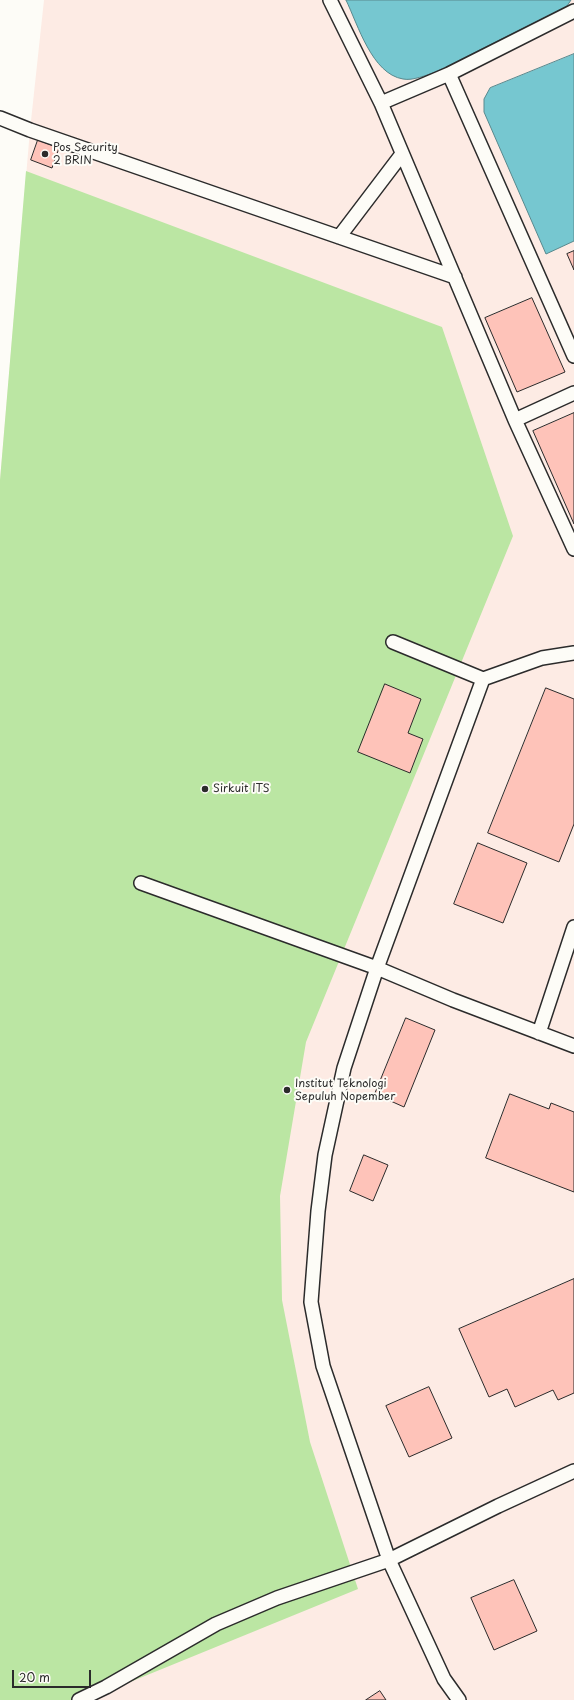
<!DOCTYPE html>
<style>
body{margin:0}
#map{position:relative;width:574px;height:1700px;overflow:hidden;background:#fdfcf7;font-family:"Playpen Sans",sans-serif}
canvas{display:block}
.scale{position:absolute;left:12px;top:1670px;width:79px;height:18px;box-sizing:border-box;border:2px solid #2b2b2b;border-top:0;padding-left:5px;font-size:12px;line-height:14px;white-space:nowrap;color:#2b2b2b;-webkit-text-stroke:3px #fdfcf7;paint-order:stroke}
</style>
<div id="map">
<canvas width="574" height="1700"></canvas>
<div class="scale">20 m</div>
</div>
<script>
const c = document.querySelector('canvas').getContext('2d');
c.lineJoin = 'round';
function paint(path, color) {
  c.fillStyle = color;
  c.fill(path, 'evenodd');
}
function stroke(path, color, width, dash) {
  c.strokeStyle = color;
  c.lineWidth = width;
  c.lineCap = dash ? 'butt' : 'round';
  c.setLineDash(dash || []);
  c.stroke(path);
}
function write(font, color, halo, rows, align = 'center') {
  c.font = font + ' "Playpen Sans",sans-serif';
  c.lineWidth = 4;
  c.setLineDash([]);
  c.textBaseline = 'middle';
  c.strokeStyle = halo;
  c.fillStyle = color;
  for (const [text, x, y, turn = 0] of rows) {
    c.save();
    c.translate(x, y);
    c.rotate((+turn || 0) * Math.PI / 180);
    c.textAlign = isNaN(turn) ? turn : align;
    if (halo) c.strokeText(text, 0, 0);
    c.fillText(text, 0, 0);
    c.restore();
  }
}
const built = new Path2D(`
 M44 0H574V1700H0V480L30 130Z`);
const green = new Path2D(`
 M26 171 442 327 513 536 306 1042 280 1196 282 1300 310 1442 358 1589 86 1700H0V480Z`);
const water = new Path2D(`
 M346 0H571L567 6 436 72C426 75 413 81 403 79 372 74 358 25 346 0Z
 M574 54V241L546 254 484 112V99L490 88Z`);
const building = new Path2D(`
 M38 140 59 148 52 168 31 160Z
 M574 251V270L567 254Z
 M532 298 565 372 517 392 485 318Z
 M574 413V524L533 431Z
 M385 684 421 699 408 733 423 739 410 773 358 752Z
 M546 688 574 699V824L559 862 488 833Z
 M478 843 527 863 503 923 454 904Z
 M406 1018 435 1030 404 1107 375 1094Z
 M510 1094 549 1109 551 1103 574 1112V1192L486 1158Z
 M364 1155 388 1165 373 1201 350 1191Z
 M574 1279V1393L558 1400 553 1390 515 1407 507 1389 489 1397 459 1329Z
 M429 1387 452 1438 409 1457 386 1406Z
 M514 1580 537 1631 494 1650 471 1598Z
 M380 1691 386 1700H366Z`);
const lane = new Path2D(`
 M330 0 381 103 515 420 574 549
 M449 74 574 356
 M381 103 449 74 574 11
 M0 118 30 130 455 277
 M339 237 402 154
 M515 420 574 393
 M393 642 483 679
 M141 883 377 968 453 1000 574 1046
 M539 1033 574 927
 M79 1700 106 1687 216 1624 277 1598 389 1560 498 1506 574 1471
 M459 1700 444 1679 389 1560 323 1366 311 1302 318 1211 325 1155 344 1068 377 968 483 679 542 658 574 653`);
const markers = [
 [45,154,4,"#2b2b2b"],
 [205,789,4,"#2b2b2b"],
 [287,1090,4,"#2b2b2b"]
];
const poiNames = [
 ["Pos Security",53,148],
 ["2 BRIN",53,161],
 ["Sirkuit ITS",213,789],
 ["Institut Teknologi",295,1084],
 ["Sepuluh Nopember",295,1097]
];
paint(built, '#fdebe4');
paint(green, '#bbe6a3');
paint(water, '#76c7d0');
stroke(water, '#58898e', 1);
paint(building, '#fec3b9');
stroke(building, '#2b2b2b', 1);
stroke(lane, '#2b2b2b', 16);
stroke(lane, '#fdfcf7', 13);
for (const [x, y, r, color] of markers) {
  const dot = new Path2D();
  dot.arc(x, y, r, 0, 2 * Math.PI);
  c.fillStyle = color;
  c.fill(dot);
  stroke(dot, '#fdfcf7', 1.5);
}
write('11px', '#2b2b2b', '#fdfcf7', poiNames, 'left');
</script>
